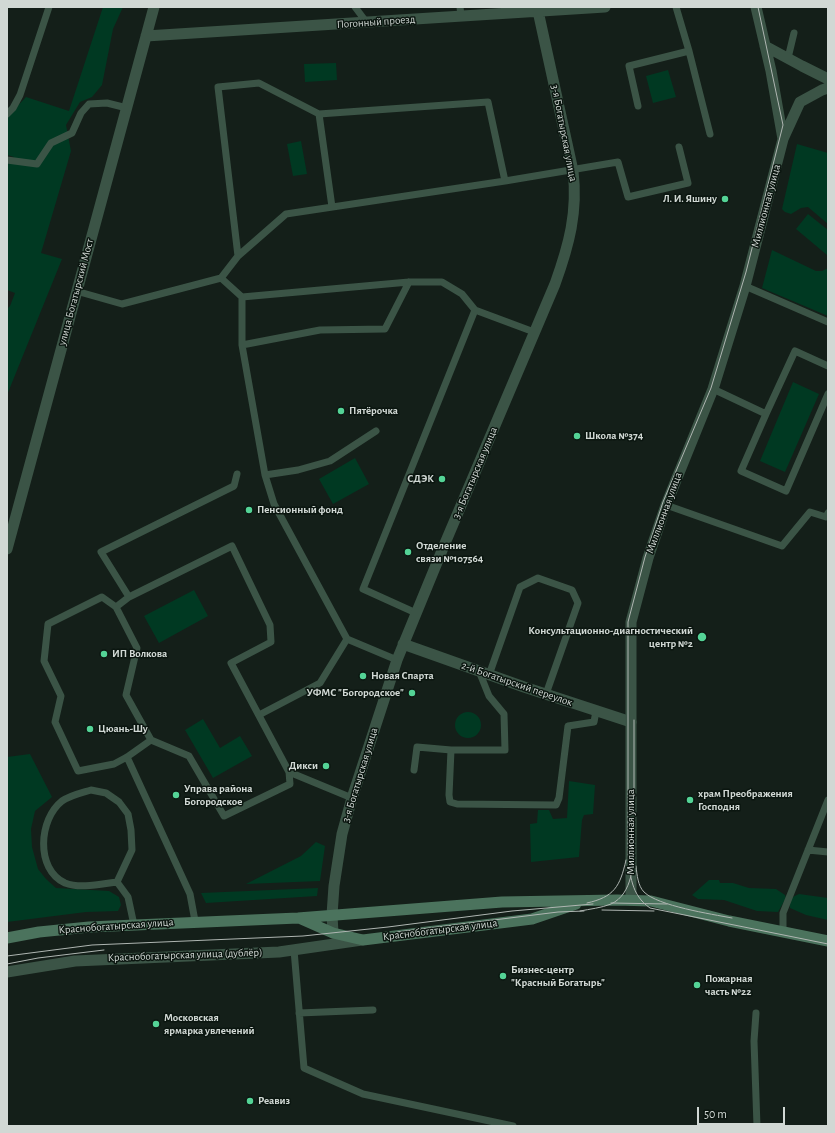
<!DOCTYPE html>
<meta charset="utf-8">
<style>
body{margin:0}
#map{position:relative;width:835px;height:1133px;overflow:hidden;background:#141f19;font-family:"Alegreya Sans",sans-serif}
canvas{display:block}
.frame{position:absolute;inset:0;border:8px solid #d1d8d4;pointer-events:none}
.scale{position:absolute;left:697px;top:1107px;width:88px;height:18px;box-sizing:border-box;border:2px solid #d1d8d4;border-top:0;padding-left:5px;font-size:12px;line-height:14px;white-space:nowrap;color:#d1d8d4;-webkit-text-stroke:3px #0b1610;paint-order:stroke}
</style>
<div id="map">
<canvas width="835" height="1133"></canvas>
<div class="frame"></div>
<div class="scale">50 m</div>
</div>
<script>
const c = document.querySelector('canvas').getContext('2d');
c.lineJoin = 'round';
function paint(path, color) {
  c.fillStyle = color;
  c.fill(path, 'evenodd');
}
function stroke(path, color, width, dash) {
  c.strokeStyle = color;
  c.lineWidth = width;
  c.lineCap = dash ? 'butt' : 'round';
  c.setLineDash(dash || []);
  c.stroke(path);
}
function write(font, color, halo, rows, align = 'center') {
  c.font = font + ' "Alegreya Sans",sans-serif';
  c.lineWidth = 3;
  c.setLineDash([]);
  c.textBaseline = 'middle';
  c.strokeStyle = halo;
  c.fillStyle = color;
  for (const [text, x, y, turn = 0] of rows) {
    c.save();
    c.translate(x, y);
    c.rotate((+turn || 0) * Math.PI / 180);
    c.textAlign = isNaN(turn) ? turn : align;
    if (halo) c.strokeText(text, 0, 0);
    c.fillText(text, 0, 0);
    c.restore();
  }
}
const green = new Path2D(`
 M103 7H123L113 29 102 85 92 97 80 102 66 125 71 151 41 253 62 259 7 395V309L10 306 15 293 7 290V162H12L14 157 7 155V117L26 97 69 111Z
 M336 63 337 80 305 82 304 64Z
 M668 70 676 97 653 103 646 76Z
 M301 141 307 174 293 176 287 144Z
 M797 144 828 153V224L808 207 801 208 791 214 785 212 782 209Z
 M808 214 828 230 827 255 796 229Z
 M772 250 816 271H822L828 268V316L762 288Z
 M793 382 819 394 785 472 760 461Z
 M355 458 369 484 333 504 319 479Z
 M194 590 208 616 159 643 144 616Z
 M455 725a13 13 0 1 1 26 0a13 13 0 1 1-26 0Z
 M203 719 220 748 240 736 252 756 213 778 185 730Z
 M30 754 52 797 35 811 31 829 32 847 38 869 46 879 56 888 109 891 119 897 121 905 118 911 86 912 7 922V757Z
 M569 781 595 785 593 814 584 815 582 820 579 857 531 862 530 824 537 823 538 810H549L553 819 567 818Z
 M316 842 325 846 320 881 246 884 301 856Z
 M709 880H719L720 883H733L749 888 776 889 785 895 786 898 778 912 757 911 724 900 698 899 692 895Z
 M318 888 317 896 206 903 201 893Z
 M799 894 828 898V920L806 915 790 908C790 900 791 897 799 894Z`);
const service = new Path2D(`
 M355 7 367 23
 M460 7 461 16
 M676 7 689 51
 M788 58 794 33
 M638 106 629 66 689 51 710 134
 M7 114 13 108 20 95 49 7
 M319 114 332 207
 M7 160 37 164 51 143 72 133 81 113 89 104 107 103 127 108
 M238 256 286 214 505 181
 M745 286 828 322
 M76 291 122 304 221 278
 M242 297V345L265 475 274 504 347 639 397 660
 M475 310 462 294 442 282H409L242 297 221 278 238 256 218 87 259 83 319 114 488 102 505 181 618 162 628 197 688 183 679 147
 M242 345 320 330 385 329 409 282
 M713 389 766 414 795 351 828 366
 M766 414 741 471 786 491 828 394
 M237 474 234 486 101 552 129 597 232 546 270 625 271 642 231 663 289 772
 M265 475 298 470 330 461 376 431
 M666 505 782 546 810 512 826 517 828 513
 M116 607 129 597
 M416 613 363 589 475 310 534 332
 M479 671 489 696 504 714 505 750H451L449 795 450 802 457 804 556 805 559 798 568 726 594 722 596 711
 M489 675 520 587 538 578 572 590 578 603 546 694
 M259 715 320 683 347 639
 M151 740 127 757 114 764 78 771 55 722 61 696 44 661 48 624 102 597 116 607 137 648 126 695 151 740 189 756 224 816 290 784 289 772 352 798
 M127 757 190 894 195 921
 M414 770 417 747 451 750
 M91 790 106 793 119 802 128 814 131 830 132 850 117 882C101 884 80 889 65 883 35 869 39 819 62 801 71 795 81 793 91 790Z
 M808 850 828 852
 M117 882 128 897 134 925
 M783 932V913L828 800
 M294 950 304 1068 363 1094 513 1126
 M299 1013 373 1010
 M756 1013 754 1041 757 1126`);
const minor = new Path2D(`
 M146 36 605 7
 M7 549 154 7
 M403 644 524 687 631 722
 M333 933 332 915 334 886 342 834 352 798 397 660 443 548 555 284C569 245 578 212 573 171L538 11
 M7 972 75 961 279 952 362 940`);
const tertiary = new Path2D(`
 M756 7 771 71 783 139
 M765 46 802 66 828 79
 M631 900V622L648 558 666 505 713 389 745 286 783 139 800 102 822 90 828 88`);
const secondary = new Path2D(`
 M299 918 333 933 363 940 532 919 576 904
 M7 938 39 932 89 927 298 918 502 902 617 900 651 901 729 921 828 941`);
const tram = new Path2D(`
 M758 7 783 125 746 272 711 388 663 502 645 557 628 622V854C630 875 631 895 650 908L828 944
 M634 800V720
 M636 866C637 875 638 886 644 892 658 906 711 914 732 918
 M587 903C614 897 620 887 626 860
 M611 903 667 904
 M602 910 654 911
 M580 911C590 909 601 908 611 904 633 894 634 862 634 842
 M397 932 558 912 584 911
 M7 956 92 945 303 936 388 927 512 911 593 904
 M7 964 38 958 104 950`);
const markers = [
 [725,199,4,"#54d396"],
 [341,411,4,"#54d396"],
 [577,436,4,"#54d396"],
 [442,479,4,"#54d396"],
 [249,510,4,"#54d396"],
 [408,552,4,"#54d396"],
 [702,637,5,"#54d396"],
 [104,654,4,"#54d396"],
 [363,676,4,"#54d396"],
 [412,693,4,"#54d396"],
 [90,729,4,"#54d396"],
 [326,766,4,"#54d396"],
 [176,795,4,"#54d396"],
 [690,800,4,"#54d396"],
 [503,976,4,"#54d396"],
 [697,985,4,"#54d396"],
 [156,1024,4,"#54d396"],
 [250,1101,4,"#54d396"]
];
const streetNames = [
 ["Погонный проезд",376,22,-4],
 ["3-я Богатырская улица",564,133,79],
 ["Миллионная улица",766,206,-75],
 ["улица Богатырский Мост",76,292,-75],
 ["3-я Богатырская улица",475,473,-67],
 ["Миллионная улица",664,513,-70],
 ["2-й Богатырский переулок",517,684,19],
 ["3-я Богатырская улица",360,775,-73],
 ["Миллионная улица",631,832,-90],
 ["Краснобогатырская улица",116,926,-4],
 ["Краснобогатырская улица",440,930,-7],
 ["Краснобогатырская улица (дублёр)",185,955,-2]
];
const poiNames = [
 ["Л. И. Яшину",717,199,"right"],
 ["Пятёрочка",349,411],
 ["Школа №374",585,436],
 ["СДЭК",434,479,"right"],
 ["Пенсионный фонд",257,510],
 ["Отделение",416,546],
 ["связи №107564",416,559],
 ["Консультационно-диагностический",693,631,"right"],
 ["центр №2",693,644,"right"],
 ["ИП Волкова",112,654],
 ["Новая Спарта",371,676],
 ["УФМС \"Богородское\"",404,693,"right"],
 ["Цюань-Шу",98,729],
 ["Дикси",318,766,"right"],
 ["Управа района",184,789],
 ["Богородское",184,802],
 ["храм Преображения",698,794],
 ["Господня",698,807],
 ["Бизнес-центр",511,970],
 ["\"Красный Богатырь\"",511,983],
 ["Пожарная",705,979],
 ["часть №22",705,992],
 ["Московская",164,1018],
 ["ярмарка увлечений",164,1031],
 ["Реавиз",258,1101]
];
paint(green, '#003922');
stroke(service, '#3b5446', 7);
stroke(minor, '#3b5446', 11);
stroke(tertiary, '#3b5446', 11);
stroke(secondary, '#4b735d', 11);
stroke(tram, '#afb6b2', 1);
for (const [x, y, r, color] of markers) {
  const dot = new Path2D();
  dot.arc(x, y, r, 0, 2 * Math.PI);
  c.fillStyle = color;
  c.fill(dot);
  stroke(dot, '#0b1610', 1.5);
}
write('11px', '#d1d8d4', '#0b1610', streetNames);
write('bold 11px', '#d1d8d4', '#0b1610', poiNames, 'left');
</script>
